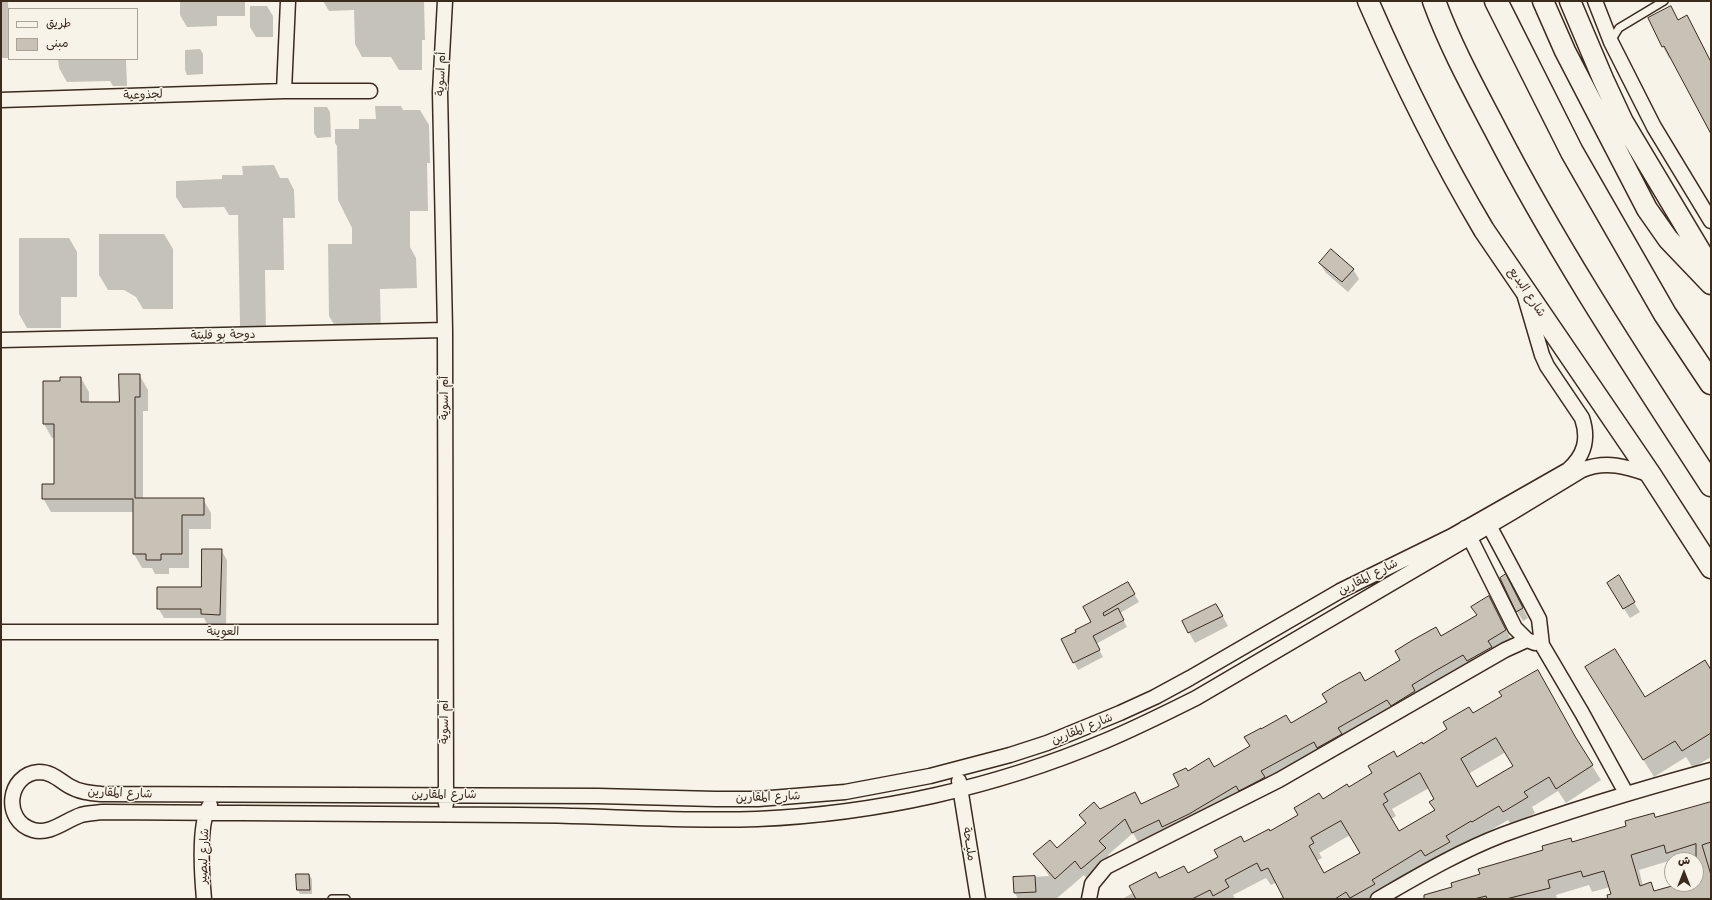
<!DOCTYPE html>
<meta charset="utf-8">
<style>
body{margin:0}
#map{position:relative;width:1712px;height:900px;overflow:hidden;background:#f7f3e8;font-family:"Comic Neue","Playpen Sans Arabic",sans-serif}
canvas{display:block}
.frame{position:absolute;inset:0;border:2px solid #3b2a1e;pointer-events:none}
.legend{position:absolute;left:8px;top:8px;width:130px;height:52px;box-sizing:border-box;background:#f7f3e8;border:1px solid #aca397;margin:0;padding:5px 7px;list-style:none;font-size:12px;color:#3b2a1e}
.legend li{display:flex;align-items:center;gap:8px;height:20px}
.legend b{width:20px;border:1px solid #aca397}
.north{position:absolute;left:1664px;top:852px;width:40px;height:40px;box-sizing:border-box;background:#f7f3e8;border:1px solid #aca397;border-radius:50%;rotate:0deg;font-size:11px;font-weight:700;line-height:16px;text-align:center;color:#3b2a1e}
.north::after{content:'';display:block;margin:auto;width:14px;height:18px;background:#3b2a1e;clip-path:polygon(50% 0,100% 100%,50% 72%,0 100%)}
</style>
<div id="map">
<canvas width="1712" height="900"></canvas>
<div class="frame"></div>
<ul class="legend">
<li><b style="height:5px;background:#f7f3e8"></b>طريق</li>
<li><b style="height:11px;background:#c8c1b6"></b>مبنى</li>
</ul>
<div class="north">ش</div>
</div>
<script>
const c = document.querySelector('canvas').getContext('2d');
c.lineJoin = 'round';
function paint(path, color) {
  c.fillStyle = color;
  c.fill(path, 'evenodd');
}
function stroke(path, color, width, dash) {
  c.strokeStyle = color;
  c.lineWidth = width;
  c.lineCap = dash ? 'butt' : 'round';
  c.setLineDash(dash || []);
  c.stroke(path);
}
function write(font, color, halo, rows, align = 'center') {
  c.font = font + ' "Comic Neue","Playpen Sans Arabic",sans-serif';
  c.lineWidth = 3;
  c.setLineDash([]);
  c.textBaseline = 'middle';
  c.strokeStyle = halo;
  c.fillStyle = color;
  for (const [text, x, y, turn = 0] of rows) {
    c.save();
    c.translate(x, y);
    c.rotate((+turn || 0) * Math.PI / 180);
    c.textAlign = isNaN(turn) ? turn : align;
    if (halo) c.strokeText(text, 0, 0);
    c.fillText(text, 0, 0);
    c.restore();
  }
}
const shadow = new Path2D(`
 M1 1H8L9 58H1Z
 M180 1H245V16H217V26L187 27 180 15Z
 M323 1H424L425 40H422V70H399L391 57H362L355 44 354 10 329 11Z
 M250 6H267L273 16V37H256L250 27Z
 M1687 16 1711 62V132L1671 57 1669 58 1663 47 1678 21Z
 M200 49 203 54V74L187 75 185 70V50Z
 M58 59H126L127 86H113L110 81 67 82 59 68Z
 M375 106H401L403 110H420L429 125 430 163H427L428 211H410V247L416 258 417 288 380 289 381 335 338 331 329 316 328 244H352V228L338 200 337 146 335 143V129H359V119H376Z
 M314 107H327L330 112 331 137 317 138 314 133Z
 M274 165 280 178H288L294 190 295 218H283L284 270H265L266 337H247L240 326 238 215H229L224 207 183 208 176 197V181L222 179V175H243L242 166Z
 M99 234H164L173 249V309H143L136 297 124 290H108L99 275Z
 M19 238H69L77 252V297H61V328H27L19 314Z
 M1320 263 1353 269 1359 279 1348 292 1326 273Z
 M140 376 148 390V411H143V499H203L211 513V529H189V568H169V574H155L152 568H142L134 554V512H51L43 498 55 485V438H52L44 424 61 382 81 378 89 392V403H120Z
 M221 550 227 560 226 624H207L204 618H164L158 608 202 588Z
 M1618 577 1640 612 1630 618 1614 593Z
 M1128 583 1139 602 1120 613 1127 627 1096 644 1103 657 1078 670 1074 662 1092 623Z
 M1511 586 1528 618 1523 621 1517 611Z
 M1489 597 1514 645 1496 656 1499 662 1476 675 1472 669 1420 700 1423 706 1400 720 1396 714 1346 743 1349 749 1326 762 1323 757 1269 786 1272 792 1248 805 1246 800 1141 847 1133 833 1108 855 1113 864 1090 883 1084 875 1056 899H1018L1015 893 1014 878 1049 876 1035 854 1056 850 1086 825 1080 815 1100 810 1141 805 1180 786 1188 772 1214 768 1478 616Z
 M1222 615 1228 626 1195 643 1183 622Z
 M1586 668 1645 698 1711 672V757L1693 768 1686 757 1654 777Z
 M1472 714 1576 740 1601 780 1566 803 1558 791 1532 807 1535 813 1512 826 1508 820 1481 836 1480 835 1454 851 1382 899H1278L1284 896 1277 882 1271 885 1266 878 1233 895 1235 899H1122L1159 879 1188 874 1244 844 1270 833 1323 800 1348 788ZM1506 752 1514 767 1477 788 1468 774ZM1429 788 1436 799V811L1399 833 1391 819 1396 816 1392 809ZM1350 835 1361 853 1324 875 1316 861 1322 858 1319 853Z
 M1711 803V899H1614L1610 887 1592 892 1589 885 1556 895 1557 899H1436L1453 888 1481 875 1545 851 1570 839 1573 843 1628 826 1653 814 1656 818ZM1672 860H1696V884H1682L1655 892 1651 884 1643 886 1639 870Z
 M309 875 312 879V894H300L298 890Z`);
const building = new Path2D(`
 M1671 6 1678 20 1687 15 1711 62V134L1664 46 1662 47 1648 18Z
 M1331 249 1354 269 1342 282 1319 263Z
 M119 374H140V397H135V498H204V515H182V554H161V560H146V554H133V499H42V484H54V424H43V381H60V377H81V402H119Z
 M202 549H222L220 615 201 614V609H157V587H201Z
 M1506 574 1523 608 1516 612 1500 578Z
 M1619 575 1635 602 1623 609 1607 583Z
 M1128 582 1135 594 1103 613 1104 616 1118 608 1124 620 1093 636 1100 650 1073 663 1061 639 1076 632 1075 630 1091 622 1083 607Z
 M1489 596 1506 630 1488 641 1492 647 1467 661 1463 655 1435 671 1412 685 1415 691 1391 706 1387 700 1338 728 1342 734 1317 748 1314 742 1261 771 1265 777 1260 780 1239 791 1236 786 1189 814 1162 827 1159 820 1132 833 1125 819 1099 841 1106 848 1081 869 1075 861 1055 879 1033 854 1050 840 1057 848 1086 823 1079 815 1094 802 1100 809 1135 792 1141 804 1179 786 1173 774 1186 768 1188 771 1209 758 1214 767 1250 746 1244 737 1261 728V729L1286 715 1291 723 1327 702 1322 694 1338 684 1360 672 1365 681 1400 660 1395 651 1411 641 1436 627 1441 636 1477 615 1471 607Z
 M1216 604 1223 616 1188 633 1182 621Z
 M1615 649 1645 697 1705 660 1711 670V733L1682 751 1675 741 1643 760 1585 667Z
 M1538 670 1576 738 1593 765 1556 789 1549 777 1524 792 1528 797 1503 812 1499 806 1472 822 1471 821 1446 836 1450 842 1425 856 1421 850 1372 880 1375 884 1350 898 1346 892 1335 899H1284L1268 868 1261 871 1257 863 1225 880 1229 887 1213 896 1210 890 1192 899H1136L1129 886 1156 872 1159 878 1184 866 1188 873 1218 857 1214 850 1241 836 1244 842 1269 829 1270 831 1298 815 1294 808 1319 793 1323 799 1347 784 1349 787 1372 773 1368 766 1394 751 1397 757 1422 742 1423 744 1447 729 1443 722 1469 707 1473 713 1502 696 1499 692ZM1496 738 1513 766 1477 787 1461 759ZM1420 773 1434 799 1429 802 1435 810 1399 831 1383 804 1388 801 1384 794ZM1341 821 1360 853 1324 873 1309 846 1314 843 1311 838Z
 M1711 802V842L1702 845 1711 875V899H1608L1607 895 1611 894 1604 871 1583 877 1581 871 1548 880 1550 888 1506 899H1487L1486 896 1474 899H1424V895L1452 887 1451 883 1480 874 1478 869 1543 850 1542 846 1571 838 1572 842 1626 826 1625 821 1654 813 1655 817ZM1696 844V884H1679L1654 891 1651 882 1640 886 1631 855 1664 845 1666 853Z
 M296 874H309L310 890H297Z
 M1035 876 1036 892 1014 893 1013 877Z`);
const lane = new Path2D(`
 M1611 41 1619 28 1664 1
 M332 899H346`);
const street = new Path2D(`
 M445 1 440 92 445 330 446 804
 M1595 1 1611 42 1654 127 1711 221
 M284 91 288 1
 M1 100 284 91H370
 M1525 297 1542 355 1547 366 1582 418C1589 439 1585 455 1568 470L1452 536 1340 591 1190 678 1155 697 1120 713 1047 743 1010 755 930 776 845 792 758 799H715L598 796 101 794C90 793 79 792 69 786 59 780 52 772 39 772 7 774 2 821 33 830 50 835 66 820 81 815 88 813 95 813 103 812 241 813 379 814 517 815 597 815 677 822 757 819 876 814 996 787 1105 741 1136 728 1166 713 1196 698L1513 512 1582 470C1607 460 1627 467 1651 475
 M1 340 445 330
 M1485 518 1539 619 1542 645 1582 713 1626 793
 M1465 528 1515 628 1527 640 1535 643
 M1 632H445
 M959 781 978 899
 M204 899C202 877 198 823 210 805
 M1089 899 1092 884 1106 867 1279 780 1505 650 1527 640
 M1378 899C1418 876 1458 852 1502 835 1570 810 1641 789 1711 770`);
const secondary = new Path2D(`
 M1368 1C1402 79 1440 156 1484 230L1651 475 1711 568
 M1543 1 1565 51 1647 209 1668 239 1711 284
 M1570 1 1603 79 1623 122 1711 269`);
const highway = new Path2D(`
 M1434 1C1450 45 1473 87 1495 129 1559 253 1636 369 1711 485
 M1496 1 1572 152 1665 314 1711 383`);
const streetNames = [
 ["أم اسوية",441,74,-88],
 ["لجذوعية",143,95,-2],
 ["شارع البديع",1527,292,56],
 ["دوحة بو فليتة",223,335,-1],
 ["أم اسوية",445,398,-90],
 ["شارع المقارين",1368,577,-27],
 ["العوينة",223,632],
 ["أم اسوية",445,722,-90],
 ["شارع المقارين",1082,729,-22],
 ["شارع المقارين",120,793,2],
 ["شارع المقارين",444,795],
 ["شارع المقارين",768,797,-2],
 ["مليــحة",969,844,81],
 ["شارع لبصير",204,856,-88]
];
paint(shadow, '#0003');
paint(building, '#c8c1b6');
stroke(building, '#3b2a1e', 1);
stroke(lane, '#3b2a1e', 10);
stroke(street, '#3b2a1e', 17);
stroke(secondary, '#3b2a1e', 23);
stroke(highway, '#3b2a1e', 25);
stroke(lane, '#f7f3e8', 7);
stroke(street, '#f7f3e8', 14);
stroke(secondary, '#f7f3e8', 20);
stroke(highway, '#f7f3e8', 22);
write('12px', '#3b2a1e', '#f7f3e8', streetNames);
</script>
